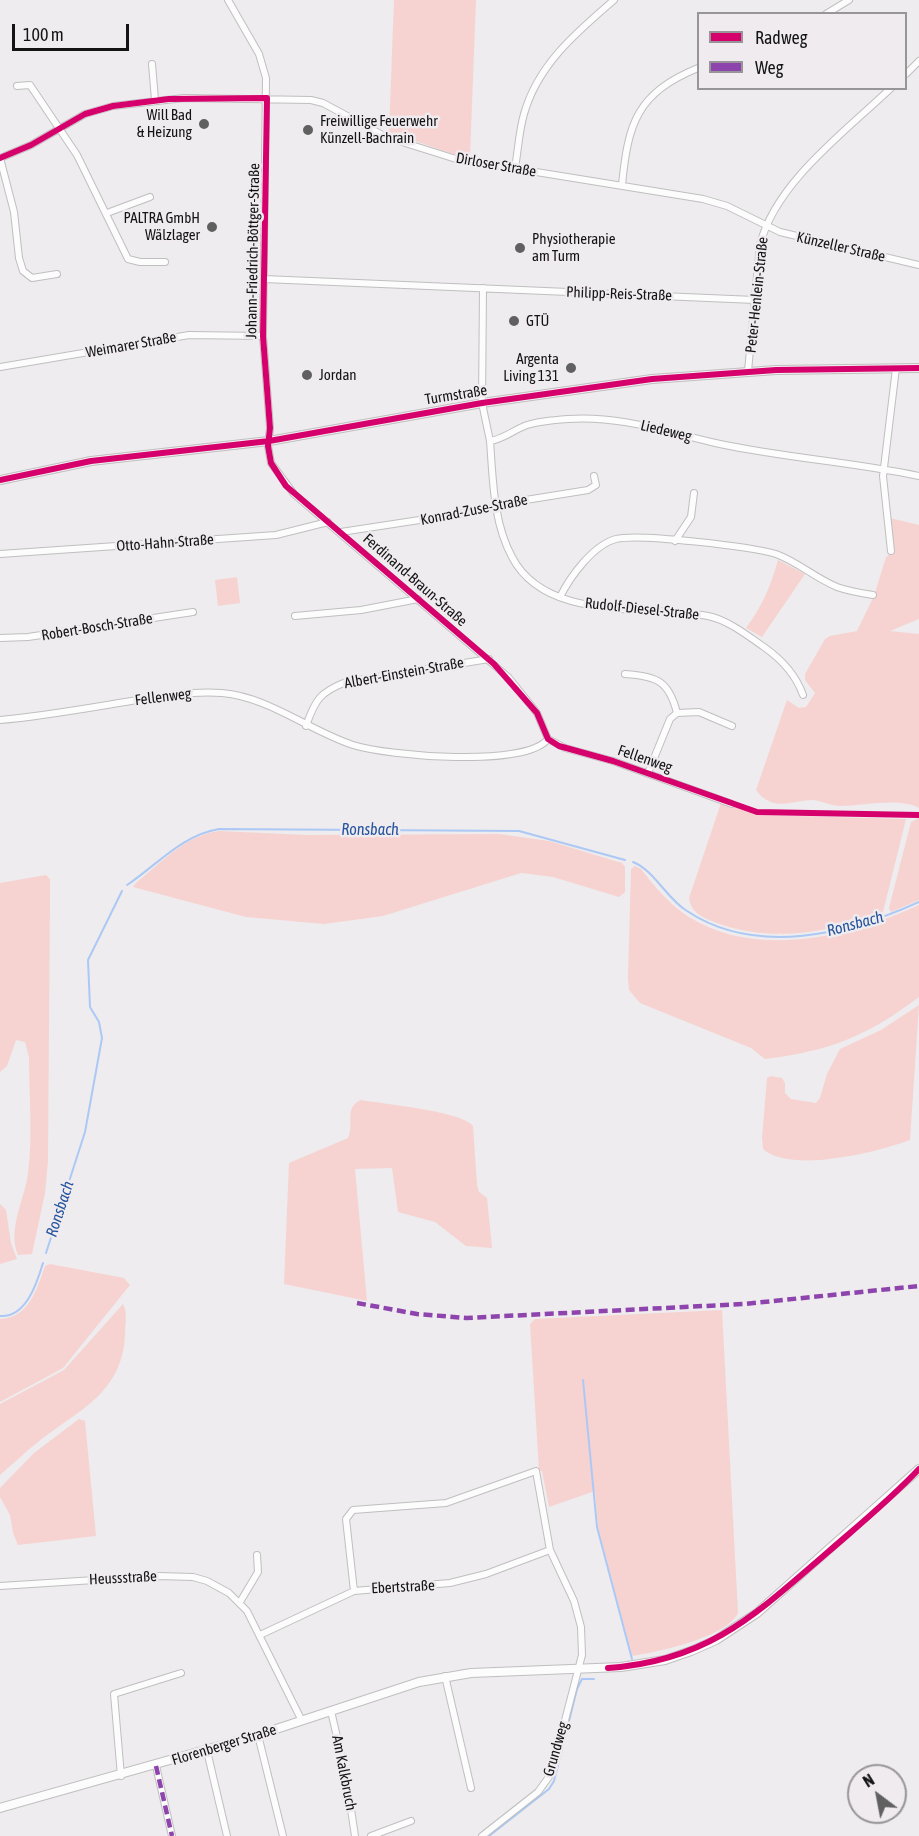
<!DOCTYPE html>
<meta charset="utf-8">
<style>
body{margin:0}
#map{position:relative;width:919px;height:1836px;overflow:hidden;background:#eeecee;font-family:"Asap Condensed",sans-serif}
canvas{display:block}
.legend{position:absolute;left:697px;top:12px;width:210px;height:78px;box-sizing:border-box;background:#efebef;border:2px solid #989598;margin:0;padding:8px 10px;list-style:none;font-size:18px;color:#151415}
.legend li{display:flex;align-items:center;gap:12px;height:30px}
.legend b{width:30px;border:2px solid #989598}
.north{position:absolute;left:847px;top:1764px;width:60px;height:60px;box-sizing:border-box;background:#efebef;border:2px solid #989598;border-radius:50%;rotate:328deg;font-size:16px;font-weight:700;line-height:24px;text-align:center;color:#151415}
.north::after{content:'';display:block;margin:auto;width:21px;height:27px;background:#616061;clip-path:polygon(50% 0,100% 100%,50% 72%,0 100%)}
.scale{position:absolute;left:12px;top:24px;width:117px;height:27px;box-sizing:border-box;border:3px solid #151415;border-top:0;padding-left:8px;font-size:18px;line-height:21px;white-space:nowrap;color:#151415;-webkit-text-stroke:4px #efebef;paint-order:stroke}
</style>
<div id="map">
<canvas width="919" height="1836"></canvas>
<ul class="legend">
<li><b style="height:8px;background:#d6006c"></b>Radweg</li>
<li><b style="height:8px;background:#8e44ad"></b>Weg</li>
</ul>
<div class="north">N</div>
<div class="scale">100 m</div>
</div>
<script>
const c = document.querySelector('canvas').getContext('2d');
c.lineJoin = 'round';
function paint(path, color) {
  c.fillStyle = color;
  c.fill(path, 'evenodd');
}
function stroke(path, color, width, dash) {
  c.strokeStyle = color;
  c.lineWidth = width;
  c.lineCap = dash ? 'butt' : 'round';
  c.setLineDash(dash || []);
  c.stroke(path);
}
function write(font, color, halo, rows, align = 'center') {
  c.font = font + ' "Asap Condensed",sans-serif';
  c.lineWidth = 5;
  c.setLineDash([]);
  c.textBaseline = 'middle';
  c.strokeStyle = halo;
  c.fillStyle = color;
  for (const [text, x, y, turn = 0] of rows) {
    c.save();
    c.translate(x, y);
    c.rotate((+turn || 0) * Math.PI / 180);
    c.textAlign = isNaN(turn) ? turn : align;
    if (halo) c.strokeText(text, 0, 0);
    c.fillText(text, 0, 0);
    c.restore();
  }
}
const green = new Path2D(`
 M394 0H476L470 157 453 154 389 132Z
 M890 518 919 525V619L890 631 919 634V808C900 797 863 806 840 806 830 806 821 800 812 800 790 801 772 812 756 790L787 700 799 708 806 707 815 693 805 680V674L825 639 830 636 857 631 874 596 886 557 893 552Z
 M778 560 805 574 762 637 746 628C762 607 771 585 778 560Z
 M237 577 240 603 218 606 215 580Z
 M721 803 762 815 906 819 883 912C829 933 773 943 717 923 703 918 691 913 689 898Z
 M919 818V900L891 912 889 908 911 822Z
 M219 831 308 835 499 834 549 841 622 863 625 867V892L619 897 553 877 521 873 383 916 324 924 246 917 133 887 137 882C162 862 186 835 219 831Z
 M635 866 641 869C655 887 670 905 689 917 758 960 851 936 919 905V997C866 1037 829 1051 765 1059L751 1048 640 1003 629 990 628 978 631 869Z
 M46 875 50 879V893L48 1161 45 1193 32 1254 18 1255C7 1229 25 1199 28 1173 33 1137 29 1094 29 1057L25 1042 16 1040 7 1066 0 1072V883Z
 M919 1005 910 1140C878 1152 791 1174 763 1149L762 1138 767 1078 771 1076 782 1078 785 1083V1093L791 1099 816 1103 820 1098 827 1074 840 1049 881 1030Z
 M361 1100C383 1104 462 1111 473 1126L477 1185 479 1192 487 1198 492 1248 466 1246 435 1222 398 1212 392 1168 355 1169 367 1301 284 1284 289 1163 348 1138C355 1124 343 1108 361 1100Z
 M0 1204 6 1210 11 1243 17 1259 0 1264Z
 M50 1264 124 1278 130 1285 63 1368 0 1402V1319C29 1318 37 1289 45 1266Z
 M123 1304C128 1314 125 1324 125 1335 122 1394 78 1410 38 1442 25 1452 13 1464 0 1475V1404L64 1370Z
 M722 1310 738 1613C726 1638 657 1652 632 1656L598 1527 595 1491 549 1507 542 1471H539L530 1324 535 1319Z
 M79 1419 85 1421 96 1536 18 1545 13 1533 10 1515 0 1497V1488L34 1453Z`);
const stream = new Path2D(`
 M633 862C654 870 667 899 687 911 756 957 849 934 919 902
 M127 885C157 865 182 835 219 829L519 831 625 860
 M46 1253 85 1132 102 1038 99 1022 90 1007 88 960 122 891
 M0 1316C26 1318 37 1283 43 1263
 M583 1380 597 1527 632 1659
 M489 1836 549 1789 554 1781 577 1689 582 1679H594`);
const minor = new Path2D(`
 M228 0 259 54 266 78 263 336 270 428 268 446 271 463 294 494 508 677 537 713 548 739
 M826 14 849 0
 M152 64 155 100
 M906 74 919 61
 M17 86 30 85 77 155 128 259 140 262H165
 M515 168C518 151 519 131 524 114 538 64 577 32 614 0
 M622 185C628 123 637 93 698 68
 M107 213 150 197
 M57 274 32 278 23 271 19 258 14 212 0 158 31 145 85 114 113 106 184 98 311 100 323 103 386 137 456 159 703 199 727 206 780 232 919 265
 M264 279 755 300
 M483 288 482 403 490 441C504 439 513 430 527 425 540 421 554 420 568 419 620 415 670 433 720 444 786 458 853 462 919 476
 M0 367 189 335 263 336
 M748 371 760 245C775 183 846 131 891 88
 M490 441C493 479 493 522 512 557 546 623 648 604 708 616 728 620 748 636 764 647 781 659 796 675 803 695
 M341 532 485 510 507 503 588 490 596 485 594 476
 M675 541 691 517 694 493
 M891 551 883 476 896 368
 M0 554 276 535 328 522
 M560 597C570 577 593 545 616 539 638 533 753 547 776 554 798 562 815 578 837 587 848 591 860 593 873 595
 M295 616 361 610 418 599
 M0 638 28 637 193 612
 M625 674C657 676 669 681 677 713L670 719 648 773
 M677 713 699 712 732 726
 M0 720C44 716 88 708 131 701 161 696 191 691 222 693 269 697 308 730 353 745 388 756 525 768 548 739
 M306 726C315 700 320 692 346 682L489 659
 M548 739 565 748 613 761 732 804
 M0 1586 158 1576 193 1577 207 1581 229 1593 247 1611 302 1721
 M354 1591 346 1519 353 1510 446 1503 536 1471 550 1550 574 1601 581 1627 582 1655 551 1774 538 1792 482 1836
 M240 1602 258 1572 257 1555
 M260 1635 354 1591 450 1583 486 1574 550 1550
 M445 1676 471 1788
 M331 1711 346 1776 355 1836
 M258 1735 283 1836
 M207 1751 227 1836
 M156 1766 172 1836
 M121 1776 114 1694 181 1673
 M371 1836 411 1821`);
const tertiary = new Path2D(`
 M0 1808 258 1735 419 1682 471 1673 621 1667 665 1660 691 1651 716 1640 757 1613 919 1469`);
const secondary = new Path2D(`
 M0 480 91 461 269 441 482 403 652 379 776 370 919 368`);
const quiet = new Path2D(`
 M357 1303 417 1314 466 1318 744 1304 919 1286
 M156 1766 172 1836`);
const cycleway = new Path2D(`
 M0 158 31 145 85 114 113 106 169 99 267 98 263 336 270 428 268 446 271 463 286 486 494 664 537 713 548 739 559 746 613 761 757 812 919 815
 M0 480 91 461 269 441 482 403 652 379 776 370 919 368
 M608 1668C709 1661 756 1614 828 1552 859 1525 891 1499 919 1469`);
const markers = [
 [204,124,6,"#616061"],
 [308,130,6,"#616061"],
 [212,227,6,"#616061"],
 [520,248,6,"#616061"],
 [514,321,6,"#616061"],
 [571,368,6,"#616061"],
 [307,375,6,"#616061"]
];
const poiNames = [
 ["Will Bad",192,115,"right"],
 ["& Heizung",192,132,"right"],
 ["Freiwillige Feuerwehr",320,121],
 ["Künzell-Bachrain",320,138],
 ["PALTRA GmbH",200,218,"right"],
 ["Wälzlager",200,235,"right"],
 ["Physiotherapie",532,239],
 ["am Turm",532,256],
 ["GTÜ",526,321],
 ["Argenta",559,359,"right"],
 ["Living 131",559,376,"right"],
 ["Jordan",319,375]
];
const streetNames = [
 ["Dirloser Straße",496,165,10],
 ["Künzeller Straße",841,247,13],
 ["Johann-Friedrich-Böttger-Straße",253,251,-89],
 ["Philipp-Reis-Straße",619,294,2],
 ["Peter-Henlein-Straße",757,295,-84],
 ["Weimarer Straße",131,345,-10],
 ["Turmstraße",456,395,-9],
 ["Liedeweg",666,431,13],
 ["Konrad-Zuse-Straße",474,510,-11],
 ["Otto-Hahn-Straße",165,543,-4],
 ["Ferdinand-Braun-Straße",415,580,41],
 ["Rudolf-Diesel-Straße",642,609,6],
 ["Robert-Bosch-Straße",97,627,-9],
 ["Albert-Einstein-Straße",404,673,-10],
 ["Fellenweg",163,697,-7],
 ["Fellenweg",645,759,19],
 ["Heussstraße",123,1578,-3],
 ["Ebertstraße",403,1587,-3],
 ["Florenberger Straße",224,1745,-17],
 ["Grundweg",556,1749,-74],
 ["Am Kalkbruch",344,1773,79]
];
const waterNames = [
 ["Ronsbach",370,830],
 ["Ronsbach",855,924,-15],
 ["Ronsbach",60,1209,-72]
];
paint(green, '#f6d3d1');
stroke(stream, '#acc8f4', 2);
stroke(minor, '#c0bfc0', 8);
stroke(tertiary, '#c0bfc0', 10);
stroke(secondary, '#c0bfc0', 10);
stroke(minor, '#fcfcfc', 6);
stroke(tertiary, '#fcfcfc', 8);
stroke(secondary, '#f4f1f2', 8);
stroke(quiet, '#8e44ad', 4.5, [9, 4.5]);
stroke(cycleway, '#d6006c', 6);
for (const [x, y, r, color] of markers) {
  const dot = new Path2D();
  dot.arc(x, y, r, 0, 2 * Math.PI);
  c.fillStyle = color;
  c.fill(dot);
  stroke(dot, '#efebef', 2);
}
write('15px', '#151415', '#efebef', poiNames, 'left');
write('15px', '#151415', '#efebef', streetNames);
write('italic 16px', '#23549d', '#efebef', waterNames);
</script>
